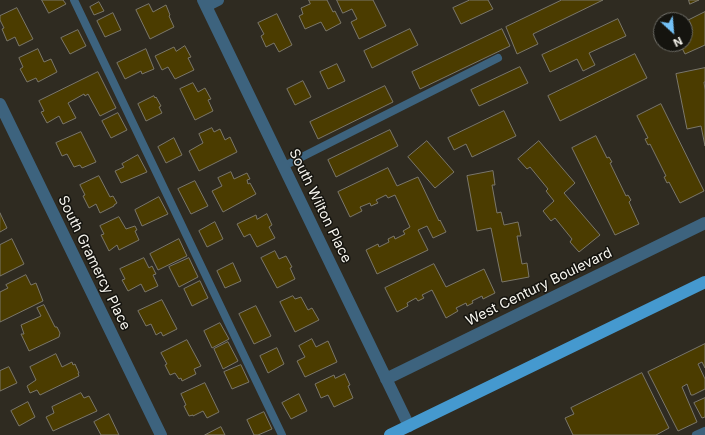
<!DOCTYPE html>
<style>
body{margin:0}
#map{position:relative;width:705px;height:435px;overflow:hidden;background:#2f2b21;font-family:Inter,sans-serif}
canvas{display:block}
.north{position:absolute;left:653px;top:12px;width:40px;height:40px;box-sizing:border-box;background:#15140f;border:1px solid #6f6e68;border-radius:50%;rotate:154deg;font-size:11px;font-weight:700;line-height:16px;text-align:center;color:#f7f5ee}
.north::after{content:'';display:block;margin:auto;width:14px;height:18px;background:#73c1f6;clip-path:polygon(50% 0,100% 100%,50% 72%,0 100%)}
</style>
<div id="map">
<canvas width="705" height="435"></canvas>
<div class="north">N</div>
</div>
<script>
const c = document.querySelector('canvas').getContext('2d');
c.lineJoin = 'round';
function paint(path, color) {
  c.fillStyle = color;
  c.fill(path, 'evenodd');
}
function stroke(path, color, width, dash) {
  c.strokeStyle = color;
  c.lineWidth = width;
  c.lineCap = dash ? 'butt' : 'round';
  c.setLineDash(dash || []);
  c.stroke(path);
}
function write(font, color, halo, rows, align = 'center') {
  c.font = font + ' Inter,sans-serif';
  c.lineWidth = 3;
  c.setLineDash([]);
  c.textBaseline = 'middle';
  c.strokeStyle = halo;
  c.fillStyle = color;
  for (const [text, x, y, turn = 0] of rows) {
    c.save();
    c.translate(x, y);
    c.rotate((+turn || 0) * Math.PI / 180);
    c.textAlign = isNaN(turn) ? turn : align;
    if (halo) c.strokeText(text, 0, 0);
    c.fillText(text, 0, 0);
    c.restore();
  }
}
const building = new Path2D(`
 M42 0H63L66 4 49 13Z
 M309 0H327L333 12 335 11 341 23 326 31 321 22 305 29 299 16 303 14 301 8 310 4Z
 M337 0H373L386 26 359 39 351 22 357 19 352 9 343 13Z
 M470 0H488L493 9 461 24 453 8Z
 M562 0H603L533 34 538 44 517 54 506 27Z
 M689 0H699L690 4Z
 M99 2 104 11 94 15 90 7Z
 M149 4 153 12 166 5 170 15 169 16 174 27 150 39 136 10Z
 M17 8 33 39 19 46 15 37 7 41 2 29 4 28 0 20V16Z
 M705 12V45L685 54 680 44H685V22Z
 M113 13 121 30 105 37 97 21Z
 M277 14 292 45 279 52 274 43 266 47 261 36 264 34 258 23Z
 M618 19 626 36 589 53 595 65 583 71 577 59 550 72 542 55Z
 M410 29 418 45 372 68 364 51Z
 M502 29 510 46 420 89 412 72Z
 M78 30 86 46 70 54 61 38Z
 M185 46 191 57 188 58 194 70 175 79 168 67 162 70 155 56 174 47 176 51Z
 M38 49 44 62 51 59 57 72 38 82 36 78 27 82 20 69 23 67 19 58Z
 M146 49 154 69 142 74 141 71 125 79 117 63Z
 M635 54 647 78 560 121 548 96Z
 M337 64 345 81 328 89 320 72Z
 M520 67 528 83 479 106 471 90Z
 M705 68V82H704L705 90V146L701 126 687 129 676 74Z
 M98 72 116 108 100 116 88 94 85 96 84 94 68 103 76 118 63 124 59 116 47 123 41 112 44 111 39 101Z
 M303 81 311 97 295 105 287 89Z
 M193 83 198 92 205 88 211 99 208 100 213 111 195 120 180 89Z
 M385 86 393 102 318 139 310 122Z
 M154 96 155 98 156 97 161 106 159 107 162 113 146 121 138 104Z
 M661 104 704 191 680 203 669 182 667 183 664 177 666 176 650 144 648 145 645 139 648 138 637 116Z
 M504 111 516 136 472 157 466 144 454 150 448 138Z
 M118 113 127 130 111 138 102 121Z
 M212 128 214 132 220 129 225 140 230 137 237 152 199 171 189 151 203 143 199 134Z
 M390 130 398 146 336 177 328 160Z
 M81 132 96 162 82 168 80 165 74 167 67 154 62 156 56 143Z
 M596 136 607 158 609 157 612 162 610 163 626 196 628 195 631 200 629 202 639 224 615 235 572 148Z
 M174 138 182 155 166 163 158 147Z
 M427 141 454 172 435 188 408 157Z
 M539 141 575 183 564 193 600 235 579 252 570 242 572 239 555 218 551 221 543 211 554 201 546 191 548 189 530 167 527 169 518 159Z
 M138 155 147 172 121 183 115 171 124 167 122 164Z
 M388 168 397 186 418 177 439 221 440 220 446 232 433 238 427 226 418 230 428 250 377 274 366 250 378 244 379 247 389 242 388 239 394 236 395 239 405 234 403 231 410 227 395 195 388 198 386 195 376 200 378 203 371 206 370 203 360 207 362 211 350 217 338 192Z
 M493 171 495 185H492L497 213 501 212 504 225 518 222 521 236H517L522 264 527 263 529 277 502 282 491 228 477 231 467 176Z
 M231 172 234 179 247 173 250 179 247 180 248 184 250 183 256 194 223 212 212 191 222 186 218 178Z
 M99 176 110 197 113 196 117 203 114 205V206L100 213 96 204 89 208 83 196 85 195 80 185Z
 M195 181 208 206 191 214 178 189Z
 M159 197 168 214 142 226 135 210Z
 M0 213 7 228 0 232Z
 M267 214 272 225 269 227 275 238 257 247 250 234 244 237 237 224 256 215 257 219Z
 M119 217 126 229 135 226 137 230 135 231 139 240 119 250 117 245 109 251 101 235 104 234 100 226Z
 M215 222 223 239 207 247 199 231Z
 M12 239 24 264 0 276V245Z
 M179 239 187 256 158 270 150 254Z
 M275 251 279 259 286 256 292 267 290 268 295 279 277 288 261 258Z
 M144 258 149 268 152 266 156 274 153 275 158 286 145 292 141 284 128 291 122 280 125 279 120 269Z
 M189 258 198 277 179 287 169 267Z
 M233 263 241 281 225 288 217 271Z
 M434 264 446 287 484 269 495 293 483 299 482 296 472 301 473 303 467 306 466 303 456 308 458 311 446 318 432 290 422 295 424 298 418 301 416 298 407 303 408 306 397 312 385 288Z
 M26 275 31 285 36 283 43 301 0 322V292L8 288 6 285Z
 M200 281 208 298 192 306 184 289Z
 M293 296 295 299 301 297 308 310 312 308 319 320 295 332 280 302Z
 M162 300 177 329 163 336 161 332 156 335 151 324 146 326 138 311Z
 M44 305 55 327H57L60 333 59 337 29 351 21 334H24L21 325 41 316 37 308Z
 M256 306 271 336 254 344 239 314Z
 M220 323 229 339 212 348 204 331Z
 M312 339 316 347 328 341 337 362 305 377 297 361 305 357 299 346Z
 M187 340 201 366 194 369 196 374 182 381 181 378 179 379 175 373 170 375 165 365 167 364 161 353Z
 M228 342 238 361 223 369 214 349Z
 M705 344V368L702 362 698 364 705 379V389L693 395H691L687 384 682 387 697 422 678 431 648 372Z
 M277 348 284 364 268 373 260 356Z
 M56 354 62 367 72 362 73 365 75 364 79 373H78L79 376 40 395 37 390 30 393 27 386 36 380 30 367Z
 M241 365 249 382 232 389 224 372Z
 M9 367 17 383 0 391V371Z
 M642 373 669 428 656 435H573L565 418 574 414 571 408Z
 M345 374 350 385 348 386 353 398 334 407 328 395 321 398 315 384 334 375 335 378Z
 M205 383 219 412 207 418 203 411 193 416V415L189 416 184 406 186 405 181 394Z
 M81 393 84 398 89 396 97 411 53 431 46 417 54 413 52 407Z
 M299 394 307 411 291 419 282 403Z
 M705 398V417L702 418 694 403Z
 M28 402 35 417 19 426 11 411Z
 M264 412 272 429 258 435H254L247 420Z
 M109 414 119 435H101L94 422Z
 M221 427 225 435H205Z`);
const service = new Path2D(`
 M74 0 282 435
 M284 166 498 58
 M696 435 705 431`);
const minor = new Path2D(`
 M203 0 409 426
 M206 6 218 0
 M0 104 161 435
 M386 379 705 223`);
const primary = new Path2D(`
 M390 435 705 282`);
const streetNames = [
 ["South Wilton Place",320,206,64],
 ["South Gramercy Place",94,263,64],
 ["West Century Boulevard",539,287,-26]
];
paint(building, '#4b3c00');
stroke(building, '#7b776a', 1);
stroke(service, '#3d637e', 8);
stroke(minor, '#3d637e', 12);
stroke(primary, '#4599cf', 12);
write('14px', '#f7f5ee', '#15140f', streetNames);
</script>
